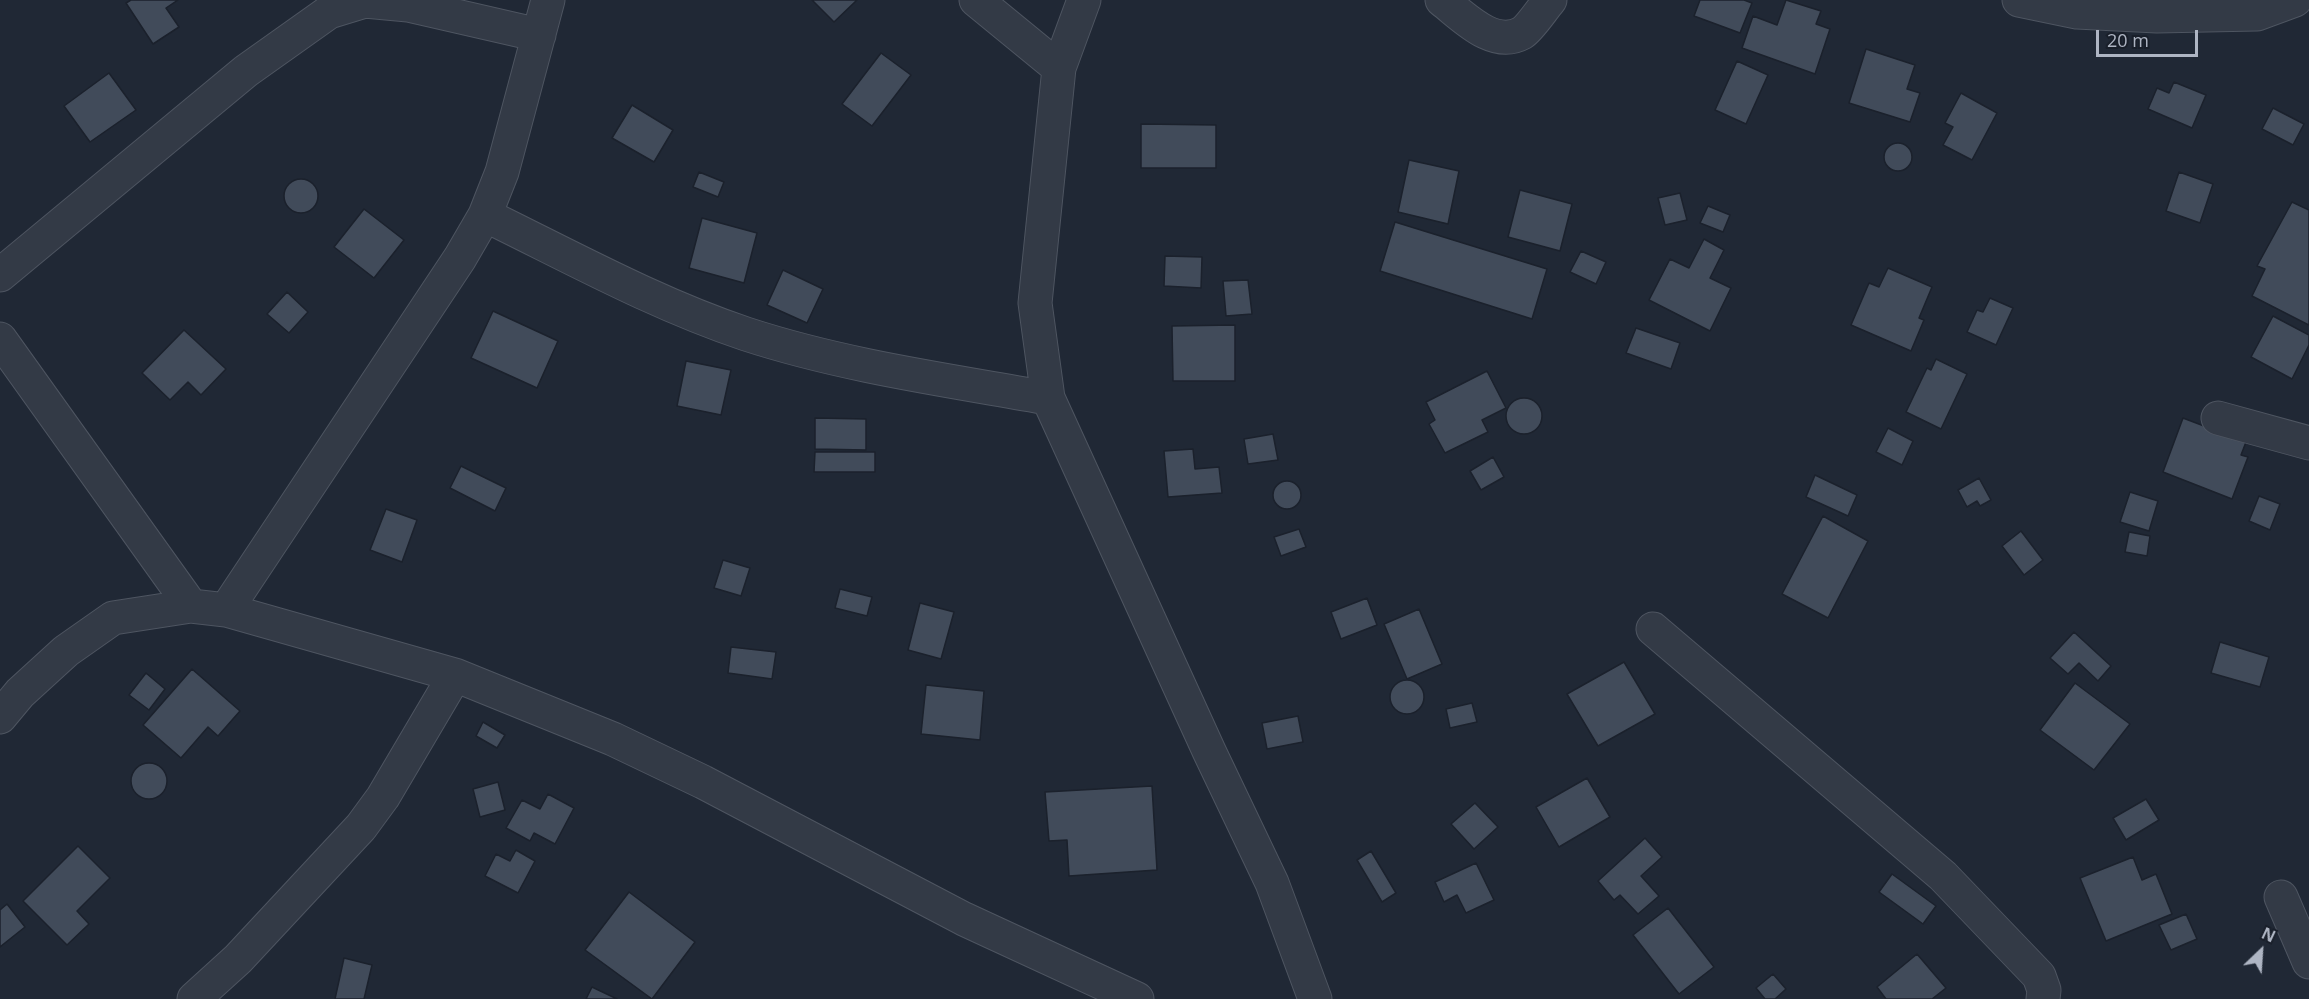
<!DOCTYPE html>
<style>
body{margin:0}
#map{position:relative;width:2309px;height:999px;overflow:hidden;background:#202835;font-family:"Open Sans",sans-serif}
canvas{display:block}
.north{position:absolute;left:2231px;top:921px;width:60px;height:60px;-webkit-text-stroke:4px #191f2a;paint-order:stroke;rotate:25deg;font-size:16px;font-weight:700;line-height:24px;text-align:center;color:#aeb5c3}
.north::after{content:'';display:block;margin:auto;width:21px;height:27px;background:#aeb5c3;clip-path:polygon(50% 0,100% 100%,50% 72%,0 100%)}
.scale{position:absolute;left:2096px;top:30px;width:102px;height:27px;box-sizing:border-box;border:3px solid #aeb5c3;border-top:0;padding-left:8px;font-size:18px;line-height:21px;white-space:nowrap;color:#aeb5c3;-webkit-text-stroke:4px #191f2a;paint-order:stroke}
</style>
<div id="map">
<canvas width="2309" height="999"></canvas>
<div class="north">N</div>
<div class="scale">20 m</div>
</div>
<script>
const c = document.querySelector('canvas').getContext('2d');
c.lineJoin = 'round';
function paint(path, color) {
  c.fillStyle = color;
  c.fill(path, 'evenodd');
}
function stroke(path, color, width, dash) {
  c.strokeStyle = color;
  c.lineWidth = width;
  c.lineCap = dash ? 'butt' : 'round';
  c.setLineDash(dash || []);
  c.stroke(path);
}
const building = new Path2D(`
 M131 0H178L166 8 179 27 153 44 126 3Z
 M812 0H857L834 22Z
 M1700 0H1744L1752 3 1740 33 1694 16Z
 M1786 0 1821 11 1816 24 1830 29 1815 74 1742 48 1753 16 1777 25Z
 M1866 49 1915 65 1907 89 1920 93 1910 122 1849 103Z
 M881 53 911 75 872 126 842 104Z
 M1737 61 1768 75 1746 124 1715 110Z
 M109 73 136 110 90 142 64 106Z
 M2174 82 2206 95 2192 128 2148 109 2157 88 2169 93Z
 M1961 93 1997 113 1972 160 1943 145 1953 127 1945 123Z
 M632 105 673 130 654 162 612 138Z
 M2273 108 2304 124 2293 145 2262 129Z
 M1141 124 1216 125V168H1141Z
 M1884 157a14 14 0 1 1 28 0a14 14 0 1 1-28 0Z
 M1409 160 1459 171 1448 224 1398 212Z
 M699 172 724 182 718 197 693 187Z
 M2179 172 2213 184 2200 223 2166 211Z
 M284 196a17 17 0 1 1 34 0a17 17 0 1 1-34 0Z
 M1520 190 1572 204 1560 251 1508 237Z
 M1680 193 1687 220 1665 225 1658 198Z
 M2292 202 2309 210V325L2252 296 2265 269 2257 266Z
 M1708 206 1730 215 1723 232 1700 223Z
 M364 209 404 240 374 278 334 247Z
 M702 218 757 233 744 283 689 268Z
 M1395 222 1547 269 1532 319 1380 271Z
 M1704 239 1724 250 1710 278 1731 288 1710 331 1649 300 1670 259 1689 268Z
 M1581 251 1606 262 1596 284 1570 272Z
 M1165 256 1202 257 1201 288 1164 286Z
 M1888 268 1932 287 1919 318 1924 320 1911 351 1851 325 1869 283 1879 287Z
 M783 270 823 289 807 323 767 305Z
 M1248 280 1252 314 1226 316 1223 281Z
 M287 292 308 312 289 333 267 314Z
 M1990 298 2013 308 1996 345 1967 332 1977 310 1983 312Z
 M493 311 558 341 537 388 471 358Z
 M2273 316 2309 335V345L2292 379 2251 357Z
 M1235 325V381H1173L1172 326Z
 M1636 328 1680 343 1671 369 1626 353Z
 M184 330 226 369 201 395 188 382 170 400 142 373Z
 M1936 359 1967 374 1941 429 1906 412 1927 368 1931 370Z
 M686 361 731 370 721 415 677 406Z
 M1487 371 1506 408 1482 420 1488 432 1445 453 1429 424 1435 420 1426 402Z
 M1506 416a18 18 0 1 1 36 0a18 18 0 1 1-36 0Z
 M815 418 866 419V450L815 449Z
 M2183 418 2246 442 2241 455 2248 457 2232 499 2163 472Z
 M1888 428 1913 441 1902 465 1876 452Z
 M1273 434 1278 460 1248 464 1244 439Z
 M1193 449 1195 469 1219 467 1222 493 1168 497 1164 451Z
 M815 452H875V472H814Z
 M1493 457 1504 477 1481 490 1470 471Z
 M461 466 506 488 495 511 450 488Z
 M1815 475 1857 495 1848 516 1806 497Z
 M1979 478 1991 500 1980 506 1977 501 1967 507 1958 490Z
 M1273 495a14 14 0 1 1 28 0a14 14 0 1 1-28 0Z
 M2130 492 2158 501 2149 531 2120 522Z
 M2259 496 2280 504 2270 530 2249 521Z
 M386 509 417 520 402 562 370 550Z
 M1823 516 1868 541 1828 618 1782 594Z
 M1299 529 1306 547 1281 556 1274 537Z
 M2021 531 2043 560 2024 575 2002 546Z
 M2129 532 2150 536 2147 556 2125 552Z
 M723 560 750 568 741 596 714 588Z
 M840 589 872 597 867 616 835 608Z
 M1367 598 1377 625 1341 639 1331 612Z
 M920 603 954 612 941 659 908 650Z
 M1419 609 1442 664 1407 679 1384 624Z
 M2074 632 2111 666 2098 681 2079 663 2068 674 2050 658Z
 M2220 642 2269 657 2260 687 2211 673Z
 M731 647 776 652 772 679 728 673Z
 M1624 662 1655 714 1598 746 1567 694Z
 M192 669 240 711 218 736 208 727 181 758 143 725Z
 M146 673 165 689 149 710 129 695Z
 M1390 697a17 17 0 1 1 34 0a17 17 0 1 1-34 0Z
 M2075 683 2130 724 2094 770 2040 730Z
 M926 685 984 691 980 740 921 734Z
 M1472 703 1477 722 1450 728 1446 709Z
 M1298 716 1303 742 1267 749 1262 723Z
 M483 722 505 735 497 748 476 736Z
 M131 781a18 18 0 1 1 36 0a18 18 0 1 1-36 0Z
 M1587 778 1610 817 1559 847 1536 807Z
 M498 782 505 810 480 817 473 789Z
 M1152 786 1157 870 1069 876 1067 840 1049 841 1045 792Z
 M548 794 574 808 555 844 534 833 530 841 506 828 522 800 540 809Z
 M2146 799 2159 820 2126 840 2113 818Z
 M1475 803 1498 827 1474 849 1451 824Z
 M1645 838 1662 857 1641 876 1659 896 1638 914 1620 895 1614 900 1598 881Z
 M78 846 110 878 77 911 89 924 67 945 23 901Z
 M516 850 535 861 518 893 485 876 496 854 510 861Z
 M1371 851 1396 893 1382 902 1357 860Z
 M2133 857 2142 880 2156 874 2172 914 2106 941 2080 878Z
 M1476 863 1494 900 1466 913 1457 895 1444 902 1435 882Z
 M1892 874 1936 906 1923 924 1879 892Z
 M629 892 695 942 652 999 585 950Z
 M7 904 25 927 0 947V910Z
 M1668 908 1714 967 1679 994 1633 935Z
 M2186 914 2197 939 2171 950 2159 925Z
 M1917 954 1946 988 1932 999H1886L1877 987Z
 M344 958 372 965 364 999H335Z
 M1773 974 1786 989 1775 999H1765L1756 988Z
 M592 987 617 999H586Z`);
const minor = new Path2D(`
 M976 0 1059 68
 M1084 0 1059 68 1035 303 1048 398 1209 751 1272 883 1315 999
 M1442 0C1463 16 1493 49 1522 33 1530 28 1543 8 1550 0
 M2019 0 2077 12 2157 16 2257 14 2295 0
 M485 215C571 257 656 304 746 334 844 366 947 380 1048 398
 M0 275 246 71 329 12 365 1 408 5 539 35
 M0 339 191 606
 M2218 418 2309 443
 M226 610 460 258 485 215 502 172 548 0
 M1653 629 1943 876 2039 976 2044 990 2043 999
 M0 717 20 693 66 651 113 618 191 606 226 610 455 675 613 739 703 782 964 919 1137 999
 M2281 897 2309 962
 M194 999 238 959 361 827 383 797 455 675`);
paint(building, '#414b5a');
stroke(building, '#1b212c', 1.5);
stroke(minor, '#4e5561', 35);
stroke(minor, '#333a46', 33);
</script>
